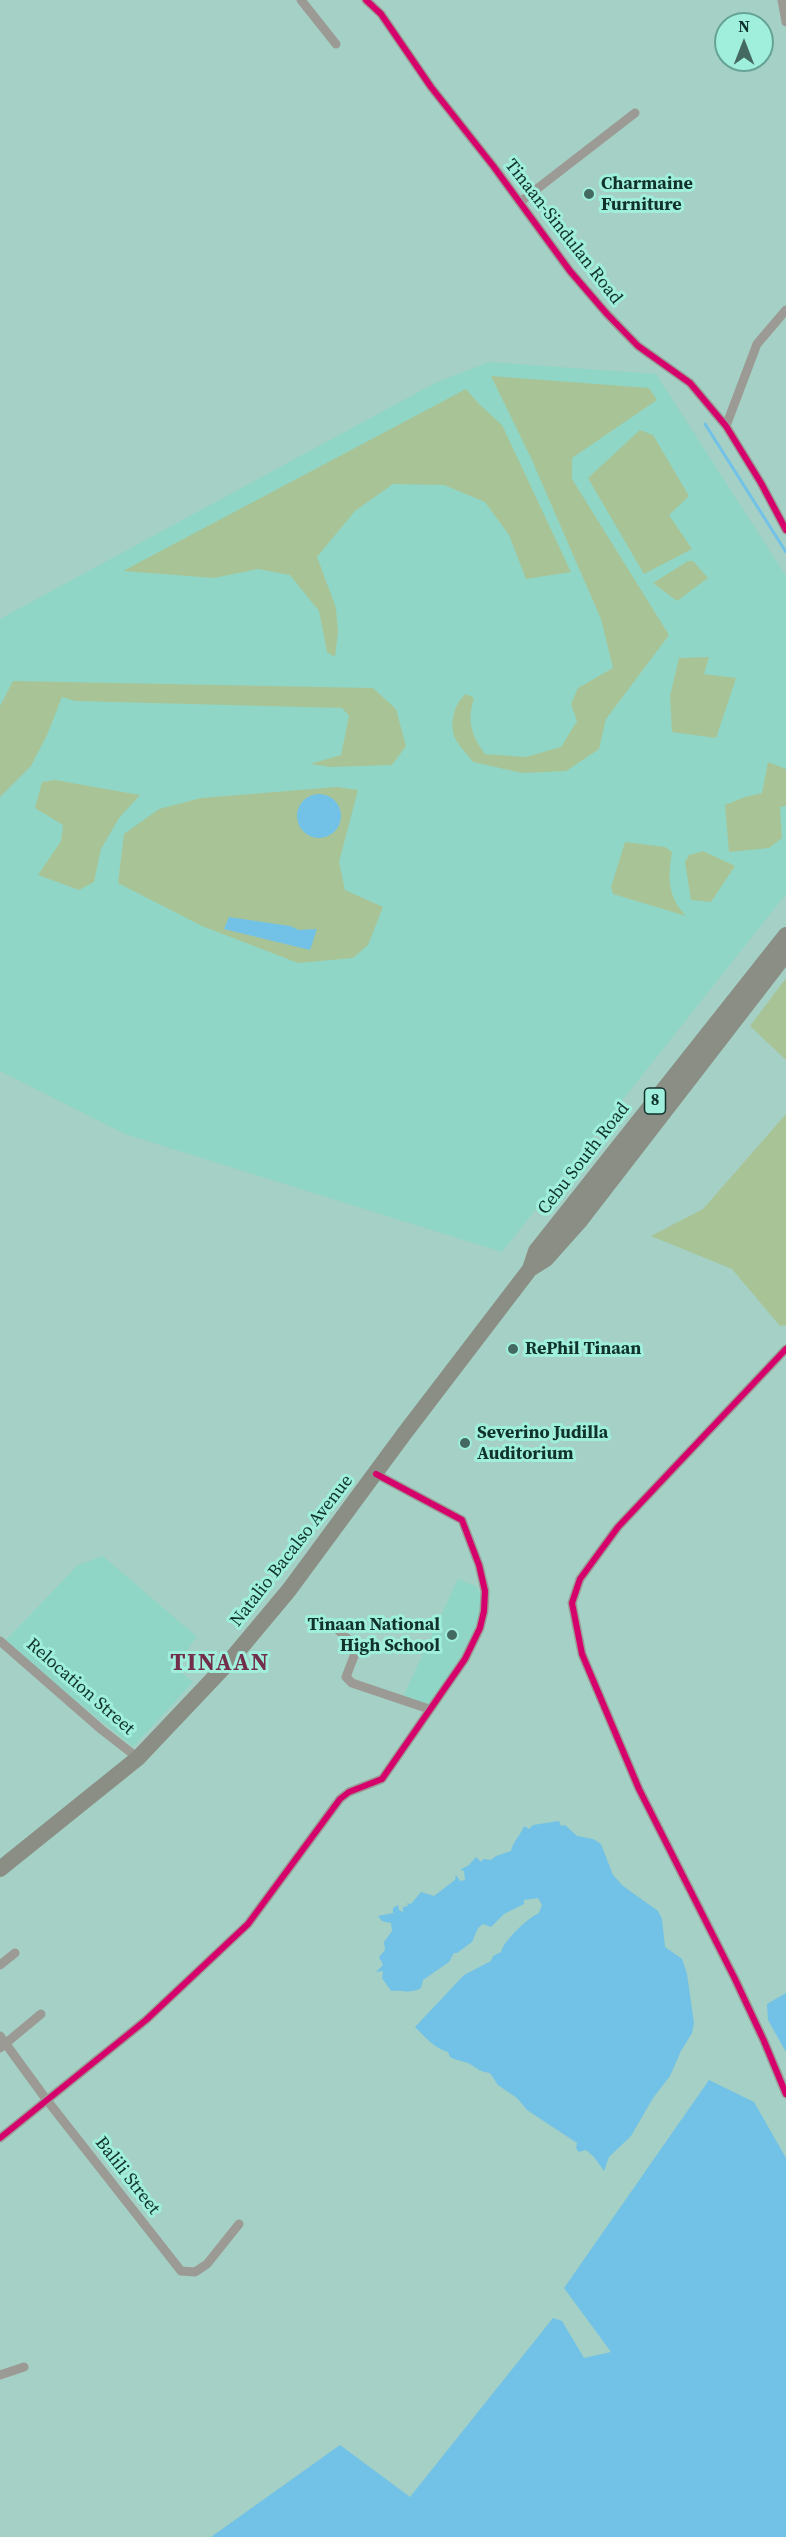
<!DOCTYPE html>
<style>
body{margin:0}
#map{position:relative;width:786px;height:2537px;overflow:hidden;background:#a4d0c5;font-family:"Source Serif 4",serif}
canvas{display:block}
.north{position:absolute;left:714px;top:12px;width:60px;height:60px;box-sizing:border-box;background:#9fefdc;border:2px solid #66a395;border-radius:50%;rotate:0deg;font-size:16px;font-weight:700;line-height:24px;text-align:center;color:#10322b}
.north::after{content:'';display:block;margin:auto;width:21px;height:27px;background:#446961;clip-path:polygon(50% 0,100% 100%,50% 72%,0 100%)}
</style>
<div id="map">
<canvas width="786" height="2537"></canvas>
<div class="north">N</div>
</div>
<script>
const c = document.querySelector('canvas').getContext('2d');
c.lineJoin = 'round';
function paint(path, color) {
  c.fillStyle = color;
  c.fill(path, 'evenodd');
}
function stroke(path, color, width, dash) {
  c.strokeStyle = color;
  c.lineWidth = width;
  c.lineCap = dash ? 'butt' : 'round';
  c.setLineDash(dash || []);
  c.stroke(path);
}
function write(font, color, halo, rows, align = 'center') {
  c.font = font + ' "Source Serif 4",serif';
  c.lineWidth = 6;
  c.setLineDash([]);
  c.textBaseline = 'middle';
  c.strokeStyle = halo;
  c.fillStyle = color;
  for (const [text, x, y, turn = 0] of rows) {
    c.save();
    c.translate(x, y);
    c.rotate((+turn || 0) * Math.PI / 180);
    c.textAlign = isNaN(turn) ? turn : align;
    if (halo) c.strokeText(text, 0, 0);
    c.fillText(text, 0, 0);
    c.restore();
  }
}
const built = new Path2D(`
 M489 362 656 374 786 576V894L502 1252 125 1134 0 1071V619L435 383Z
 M103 1556 197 1637 174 1667 193 1682 133 1747 4 1642 78 1565Z
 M458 1579 476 1586 481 1594 482 1606 469 1646 427 1707 402 1699Z`);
const green = new Path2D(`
 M491 376 649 388 657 400 572 458V479L669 635 606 719 599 749 566 771 522 773 473 762C468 755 459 746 455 738 449 724 454 703 466 694L474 698C467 722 471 734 485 754L526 757 561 747 577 721 571 704 578 688 613 668 601 619 531 458Z
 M466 389 478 403 502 425 571 572 526 579 509 535 485 502 444 485 393 484 355 511 317 557 336 608 338 632 335 657 327 652 319 611 290 575 258 569 214 578 123 571Z
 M640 430 653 435 689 496 669 515 692 549 644 574 588 478Z
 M688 561H693L708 578 677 601 653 583Z
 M709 657 704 674 736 678 716 738 672 732 670 696 679 658Z
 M13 681 373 688 396 709 406 746 392 765 331 767 310 764 341 755 349 716 342 708 75 701 62 697 47 735 31 766 0 797V706Z
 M768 762 786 769V806L780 807 782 838 769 848 729 852 725 805 745 797 762 793Z
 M55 780 140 795 119 818 101 849 94 882 79 890 38 875 61 841 63 825 35 808 42 782Z
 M337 787 358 790 339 862 345 890 383 907 368 945 353 958 298 963 202 926 118 883 124 834 159 809 201 798Z
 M625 842 665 847 672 852C668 877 667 896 686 916L613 894 611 887Z
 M703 851 735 866 711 902 691 900 685 862 689 855Z
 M786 978V1060L750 1026Z
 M786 1114V1325L780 1326 732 1269 651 1236 703 1209Z`);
const water = new Path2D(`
 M297 816a22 22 0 1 1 44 0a22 22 0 1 1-44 0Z
 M229 917 290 926 299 930 317 929 310 950 224 929Z
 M559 1821 561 1826 565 1825 577 1836 593 1839 601 1844 613 1875 623 1886 658 1911 662 1919 665 1947 682 1959 687 1974 694 2023 692 2033 681 2051 670 2076 653 2098 631 2136 609 2157 604 2171 594 2157 586 2150 579 2152 576 2148 577 2143 527 2110 517 2098 498 2085 490 2073C479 2071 482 2071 473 2066 467 2061 457 2061 450 2057L448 2052C434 2048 425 2037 415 2027L464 1975 491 1961 493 1956 501 1952C504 1940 528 1918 539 1913L542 1905 538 1898 524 1900V1904L504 1914 491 1927 483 1924 478 1928 472 1942 457 1953H454L449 1962 423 1980 421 1988C410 1994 402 1990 391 1991L382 1978 383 1971 376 1972 383 1965 379 1957 385 1950 384 1942 392 1931 391 1923 382 1921 378 1916 393 1913V1908L398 1905 399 1910 403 1912V1907L408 1906 407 1903 411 1904 421 1892 434 1896 455 1880 456 1875 460 1881 465 1880 464 1871 460 1870 469 1865 476 1857 481 1862 483 1859 491 1860 496 1856 511 1851C512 1843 522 1833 524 1826L529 1829 533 1825Z
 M786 1993V2052L768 2020 767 2004Z
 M709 2080 754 2102 786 2158V2537H211L340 2445 410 2497 553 2318 562 2321 584 2358 611 2352 564 2288Z`);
const stream = new Path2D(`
 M705 424 786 552`);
const street = new Path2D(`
 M301 0 336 44
 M366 0 381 14 431 87 494 167 570 271 607 314 638 346 690 383 726 426 761 483 786 530
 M782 0 786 22
 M520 202 635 113
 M726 426 757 344 786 310
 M786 1349 618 1527 580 1579 572 1603 582 1654 639 1789 735 1979 764 2041 786 2094
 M339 1631 356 1646V1651L346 1677 352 1683 429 1709
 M0 1641 102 1730 138 1758
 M0 1965 15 1953
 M0 2036 46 2099 181 2271 195 2272 207 2264 239 2224
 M0 2048 41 2014
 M0 2138 146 2020 248 1924 340 1799 349 1792 382 1779 465 1659 480 1628 484 1611 485 1591 479 1565 462 1520 376 1474
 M0 2375 24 2367`);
const highway = new Path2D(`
 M530 1269 536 1251 786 935
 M0 1869 138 1758 228 1663 289 1590 404 1434 530 1269 546 1259 579 1222 786 954`);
const cycleway = new Path2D(`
 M366 0 381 14 431 87 494 167 570 271 607 314 638 346 690 383 726 426 761 483 786 530
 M786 1349 618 1527 580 1579 572 1603 582 1654 639 1789 735 1979 764 2041 786 2094
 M0 2138 146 2020 248 1924 340 1799 349 1792 382 1779 465 1659 480 1628 484 1611 485 1591 479 1565 462 1520 376 1474`);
const markers = [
 [589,194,6,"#446961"],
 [513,1349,6,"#446961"],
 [465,1443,6,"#446961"],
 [452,1635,6,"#446961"]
];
const shields = [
 [655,1101,21]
];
const shieldNames = [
 ["8",655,1101]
];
const poiNames = [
 ["Charmaine",601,184],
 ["Furniture",601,205],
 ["RePhil Tinaan",525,1349],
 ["Severino Judilla",477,1433],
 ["Auditorium",477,1454],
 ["Tinaan National",440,1625,"right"],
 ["High School",440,1646,"right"]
];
const streetNames = [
 ["Tinaan-Sindulan Road",563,232,52],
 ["Cebu South Road",584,1159,-52],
 ["Natalio Bacalso Avenue",292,1551,-52],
 ["Relocation Street",80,1687,41],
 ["Balili Street",127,2176,52]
];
const districtNames = [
 ["TINAAN",220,1664]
];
paint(built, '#90d6c6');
paint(green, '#a8c497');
paint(water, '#72c1e6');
stroke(stream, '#72c1e6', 3);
stroke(street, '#9c9a94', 9);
stroke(highway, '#8a8e84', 16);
stroke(cycleway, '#d6006c', 6);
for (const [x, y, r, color] of markers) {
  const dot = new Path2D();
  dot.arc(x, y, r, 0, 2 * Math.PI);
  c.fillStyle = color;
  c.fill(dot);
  stroke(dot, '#9fefdc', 2);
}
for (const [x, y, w] of shields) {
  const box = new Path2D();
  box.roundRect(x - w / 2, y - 13, w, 26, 4.5);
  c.fillStyle = '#9fefdc';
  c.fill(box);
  stroke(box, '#10322b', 1.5);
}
write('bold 16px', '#10322b', null, shieldNames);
write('bold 18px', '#10322b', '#9fefdc', poiNames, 'left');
write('18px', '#10322b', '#9fefdc', streetNames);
c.letterSpacing = '1.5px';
write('bold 24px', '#732f4a', '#9fefdc', districtNames);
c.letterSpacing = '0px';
</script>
